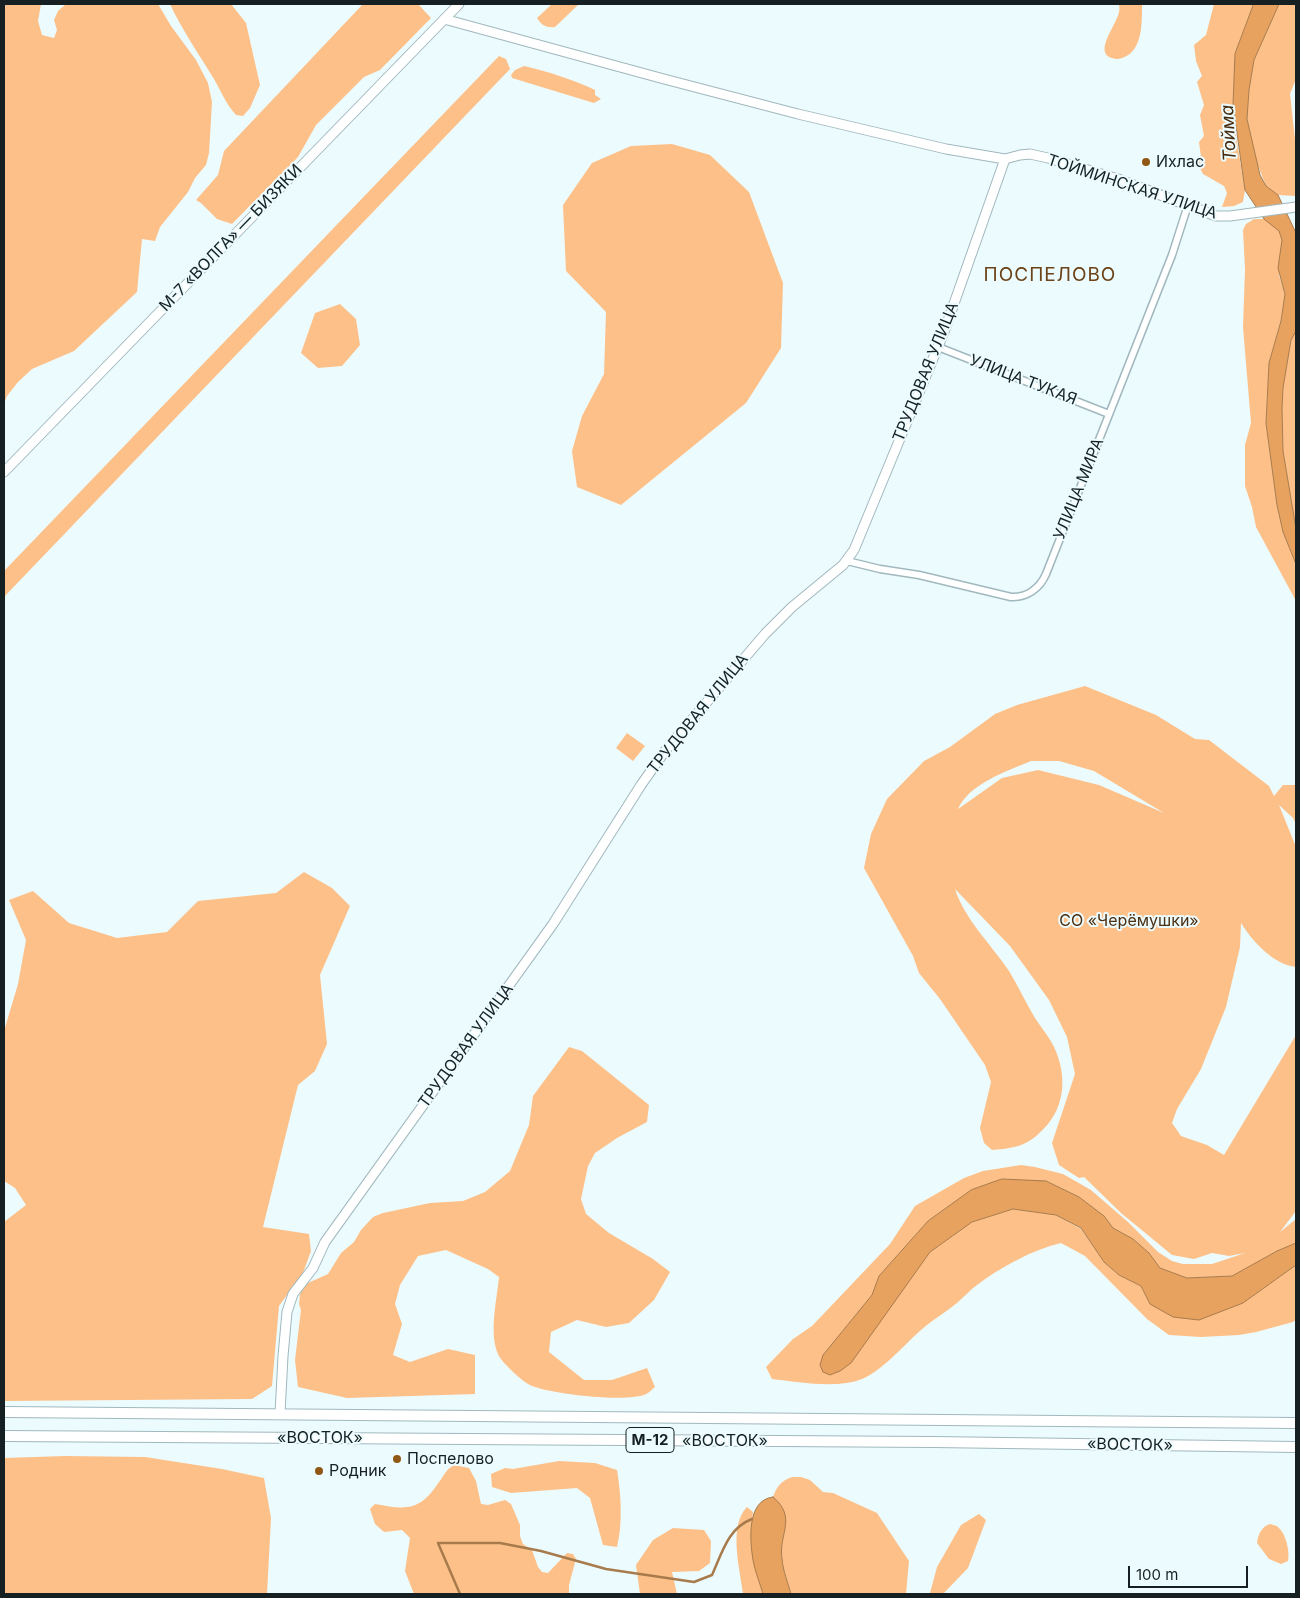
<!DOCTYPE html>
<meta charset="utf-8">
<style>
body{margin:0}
#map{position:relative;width:1300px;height:1598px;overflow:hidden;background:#ecfbfe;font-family:Inter,sans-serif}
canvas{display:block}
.frame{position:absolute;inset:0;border:5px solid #162022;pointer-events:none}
.scale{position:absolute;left:1128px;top:1566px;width:120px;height:22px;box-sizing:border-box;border:2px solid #162022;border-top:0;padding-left:6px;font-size:15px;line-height:18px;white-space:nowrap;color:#162022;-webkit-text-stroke:4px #ecfbfe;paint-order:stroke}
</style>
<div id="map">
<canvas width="1300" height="1598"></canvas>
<div class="frame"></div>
<div class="scale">100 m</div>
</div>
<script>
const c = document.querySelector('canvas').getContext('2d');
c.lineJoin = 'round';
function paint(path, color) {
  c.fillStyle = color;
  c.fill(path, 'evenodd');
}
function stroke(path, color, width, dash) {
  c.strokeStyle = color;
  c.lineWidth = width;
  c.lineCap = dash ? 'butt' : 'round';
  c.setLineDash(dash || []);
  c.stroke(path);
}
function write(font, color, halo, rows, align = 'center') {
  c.font = font + ' Inter,sans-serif';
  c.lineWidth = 4;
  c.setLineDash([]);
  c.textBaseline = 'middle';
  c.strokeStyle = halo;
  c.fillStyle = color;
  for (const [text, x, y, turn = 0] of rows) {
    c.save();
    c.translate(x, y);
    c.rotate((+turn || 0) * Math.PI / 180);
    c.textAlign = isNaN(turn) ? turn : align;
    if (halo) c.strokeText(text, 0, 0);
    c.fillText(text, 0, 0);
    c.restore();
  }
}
const green = new Path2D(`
 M4 4H41L38 21 42 35 54 38 57 30 54 20 58 11 66 4H158L171 26 196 60 208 83 212 102 209 153 206 165 195 178 188 192 160 227 155 241 142 239 137 292 74 351 32 369 18 382 7 396 4 404Z
 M170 4H231L246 23 260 85 250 108 243 116 236 115C226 104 221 91 214 79 199 54 182 30 170 4Z
 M363 4H418L431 18 380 70 364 77 316 125 298 157 232 224 217 219 201 203 196 200 218 175 224 151Z
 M552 4H579L555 27C547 28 542 26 537 18Z
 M1119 4H1142C1142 24 1143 55 1118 59 1113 59 1106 57 1105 52 1102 41 1117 23 1119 12 1120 9 1119 6 1119 4Z
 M1214 4H1254L1234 80 1233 105 1235 130 1245 190 1243 202 1234 206 1222 207 1227 193 1224 186 1203 174 1197 162 1201 157 1199 142 1204 136 1200 115 1204 105 1197 82 1202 76 1196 61 1194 45 1206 35Z
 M1279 4H1296V79L1290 94 1296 148V196L1278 195 1266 186 1257 163 1247 119 1249 90 1254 60Z
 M499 56 506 59 510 69 4 597V571Z
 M524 66C549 72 572 79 595 90V95L601 99 594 103 512 78 511 75 515 70Z
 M672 144 710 155 749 192 783 283 781 348 746 403 621 505 577 487 572 451 582 416 604 374 606 312 566 271 563 205 592 163 631 146Z
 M1254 219H1264L1272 224 1279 231 1282 240 1279 275 1285 294 1281 321 1269 363 1266 423 1277 505 1283 532 1296 564V601L1256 527 1252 507 1245 486V445L1251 423 1243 327 1245 269 1243 230 1246 224Z
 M340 304 356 319 360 345 342 366 318 368 301 353 315 313Z
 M1296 331V529L1283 451 1282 408 1283 388 1291 340Z
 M1085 686 1156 715 1195 739 1209 740 1269 786 1274 796 1283 785H1296V824L1293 818 1279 805 1296 847V967C1274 965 1252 941 1241 923L1240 947 1226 1007 1201 1069 1177 1109 1172 1123 1181 1136 1207 1145 1224 1155 1296 1035V1211L1280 1232 1296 1219V1243L1277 1251 1232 1276 1187 1278 1160 1268 1149 1253 1133 1239 1113 1228 1104 1216 1079 1197 1046 1181 971 1190 928 1221 879 1276 872 1295 823 1355 891 1304 930 1252 972 1222 1013 1209 1056 1215 1081 1229 1104 1262 1119 1275 1141 1286 1150 1304 1243 1303 1296 1265V1320L1293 1322 1256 1332 1239 1335 1201 1337 1169 1335 1147 1319 1085 1256 1061 1243C1032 1250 1001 1267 977 1285 970 1290 964 1297 957 1303 945 1313 932 1320 921 1330 904 1345 883 1370 862 1379 838 1389 798 1382 772 1379L766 1367 793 1339 812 1326 890 1244 915 1206 964 1178 983 1171 1021 1165 1035 1167 1063 1174 1091 1190 1128 1222 1158 1252 1172 1261 1183 1264H1212L1245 1253 1229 1256 1212 1253 1194 1259 1172 1255 1121 1213 1084 1177 1079 1178 1059 1165 1052 1143 1075 1074 1067 1037 1049 1000 1010 946 955 889C965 920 991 944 1009 971 1018 986 1026 1003 1035 1018 1040 1026 1047 1034 1052 1043 1066 1069 1067 1101 1048 1124 1030 1145 1018 1148 992 1150L984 1143 980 1128 991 1082 985 1065 940 999 919 973 913 956 864 868 871 834 887 799 924 761 950 747 995 714 1017 705ZM1031 761H1059L1094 771 1164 813 1099 785 1038 770 1002 778 958 809C969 784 1007 771 1031 761Z
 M627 733 645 746 633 761 616 748Z
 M304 872 332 888 350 906 320 975 327 1044 315 1071 298 1085 263 1227 309 1234 311 1251 303 1273 279 1306 272 1386 252 1399 4 1401V1222L26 1205 15 1188 4 1181V1031L18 984 26 940 9 900 33 891 69 923 117 938 167 932 198 901 276 893Z
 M569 1047 582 1051 649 1105 647 1122 617 1138 595 1153 588 1166 581 1199 586 1214 609 1233 653 1259 670 1272 654 1300 629 1323 606 1327 577 1320 551 1332 549 1352 584 1380H612L647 1368 655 1387C652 1389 649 1393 646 1394 628 1403 548 1394 530 1385 523 1382 506 1366 501 1359 487 1340 497 1300 499 1277L488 1269 446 1250 418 1256 400 1285 395 1304 402 1324 393 1355 410 1362 448 1349 475 1355V1394L347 1398 298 1387 295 1360 301 1310 299 1304 300 1294 303 1288 308 1283 328 1274 341 1253 354 1242 361 1230 373 1217 383 1213 430 1203 463 1201 485 1192 510 1171 529 1125 533 1096Z
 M65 1456 145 1457 222 1469 264 1478 271 1518 267 1594H4V1458Z
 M559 1461 595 1463 617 1470C621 1495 623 1522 617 1547L603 1545 590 1498 577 1488 511 1493 492 1487 491 1474 505 1468 513 1469Z
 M454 1465 469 1468 476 1481 481 1504 488 1505 505 1500 511 1504 520 1525V1536L523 1544 532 1550 538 1567 542 1572 548 1573 567 1553 573 1554 576 1559 569 1585V1594H414L405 1571 410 1538 402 1530 384 1532 375 1524 370 1509 375 1504C407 1510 420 1511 439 1482 445 1475 445 1470 454 1465Z
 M792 1477H801L810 1480 823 1492 833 1493 877 1513 909 1561 906 1594H791C788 1583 783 1571 782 1560 778 1536 796 1516 773 1497 777 1486 781 1481 792 1477Z
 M747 1507 753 1512C749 1543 755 1565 763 1594H743C740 1569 728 1526 747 1507Z
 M979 1514 986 1520 968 1568 943 1594 930 1593 937 1567 961 1525Z
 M1270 1524C1272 1525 1276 1525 1278 1527 1286 1534 1290 1551 1288 1561L1281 1564 1269 1559 1257 1543C1258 1535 1261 1527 1270 1524Z
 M673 1528 704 1530 711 1541 710 1563 699 1571 672 1572 677 1594H640L636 1565 653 1540Z`);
const water = new Path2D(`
 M1254 4H1279L1254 60 1249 90 1247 119 1260 175 1266 186 1278 195 1296 233V331L1291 340 1283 388 1282 408 1283 451 1296 529V564L1283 532 1277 505 1266 423 1269 363 1281 321 1285 294 1278 268 1282 240 1279 231 1264 219 1245 190 1233 105 1235 54Z
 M1002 1179 1046 1181 1079 1197 1104 1216 1113 1228 1133 1239 1149 1253 1160 1268 1187 1278 1232 1276 1277 1251 1296 1243V1265L1243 1303 1199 1320 1173 1317 1150 1304 1141 1286 1119 1275 1104 1262 1081 1228 1056 1215 1013 1209 972 1222 930 1252 851 1363 840 1371 830 1375 823 1372 820 1365 823 1355 872 1295 879 1276 928 1221 971 1190Z
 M773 1497C798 1518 778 1534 782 1559 783 1571 788 1583 791 1594H763C760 1583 755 1572 753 1560 750 1541 746 1500 773 1497Z`);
const stream = new Path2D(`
 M460 1594 438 1543H500L541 1551 606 1569 694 1582 712 1575C722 1553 728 1528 752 1519`);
const street = new Path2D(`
 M938 347 1109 414
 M847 561 880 569 919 575 1011 597C1027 598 1040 588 1046 574L1172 255 1188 205`);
const secondary = new Path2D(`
 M444 19 664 79 798 114 946 149 1005 159 1020 155 1030 154 1048 158 1118 179 1216 216H1230L1296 207
 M4 472 459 4
 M280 1414 283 1356 287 1312 293 1294 313 1268 325 1242 553 924 641 785 665 751 765 634 792 607 843 565 854 550 944 332 1005 159`);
const primary = new Path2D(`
 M4 1412 1296 1423
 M4 1436 933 1442 1296 1447`);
const markers = [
 [1146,162,5,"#915714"],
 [397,1459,5,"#915714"],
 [319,1471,5,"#915714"]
];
const shields = [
 [650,1440,48]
];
const shieldNames = [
 ["М-12",650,1440]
];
const poiNames = [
 ["Ихлас",1156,162],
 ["Поспелово",407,1459],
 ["Родник",329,1471]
];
const streetNames = [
 ["ТОЙМИНСКАЯ УЛИЦА",1132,187,18],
 ["М-7 «ВОЛГА» — БИЗЯКИ",231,238,-46],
 ["ТРУДОВАЯ УЛИЦА",926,372,-68],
 ["УЛИЦА ТУКАЯ",1023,380,21],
 ["УЛИЦА МИРА",1079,489,-68],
 ["ТРУДОВАЯ УЛИЦА",698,714,-51],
 ["ТРУДОВАЯ УЛИЦА",466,1046,-54],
 ["«ВОСТОК»",320,1438],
 ["«ВОСТОК»",725,1441],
 ["«ВОСТОК»",1130,1445,1]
];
const parkNames = [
 ["СО «Черёмушки»",1129,921]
];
const waterNames = [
 ["Тойма",1229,133,-93]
];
const quarterNames = [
 ["ПОСПЕЛОВО",1050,275]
];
paint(green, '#fdc088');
paint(water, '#e7a25f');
stroke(water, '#a87b4d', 1);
stroke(stream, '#a87b4d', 2.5);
stroke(street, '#a0b8be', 9);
stroke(secondary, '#a0b8be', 11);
stroke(primary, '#a0b8be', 12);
stroke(street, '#fff', 6);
stroke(secondary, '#fff', 9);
stroke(primary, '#fff', 10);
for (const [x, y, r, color] of markers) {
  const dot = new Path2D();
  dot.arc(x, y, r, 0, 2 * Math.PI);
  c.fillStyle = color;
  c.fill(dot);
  stroke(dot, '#ecfbfe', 2);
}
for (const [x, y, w] of shields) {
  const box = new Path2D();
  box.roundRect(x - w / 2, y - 12.5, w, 25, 4);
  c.fillStyle = '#ecfbfe';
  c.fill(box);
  stroke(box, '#162022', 1);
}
write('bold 15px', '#162022', null, shieldNames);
write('16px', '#162022', '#ecfbfe', poiNames, 'left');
write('16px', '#162022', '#ecfbfe', streetNames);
write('16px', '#4c3013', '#ecfbfe', parkNames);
write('italic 18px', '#462a0d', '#ecfbfe', waterNames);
c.letterSpacing = '1px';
write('19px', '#6c4318', '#ecfbfe', quarterNames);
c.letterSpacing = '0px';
</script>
